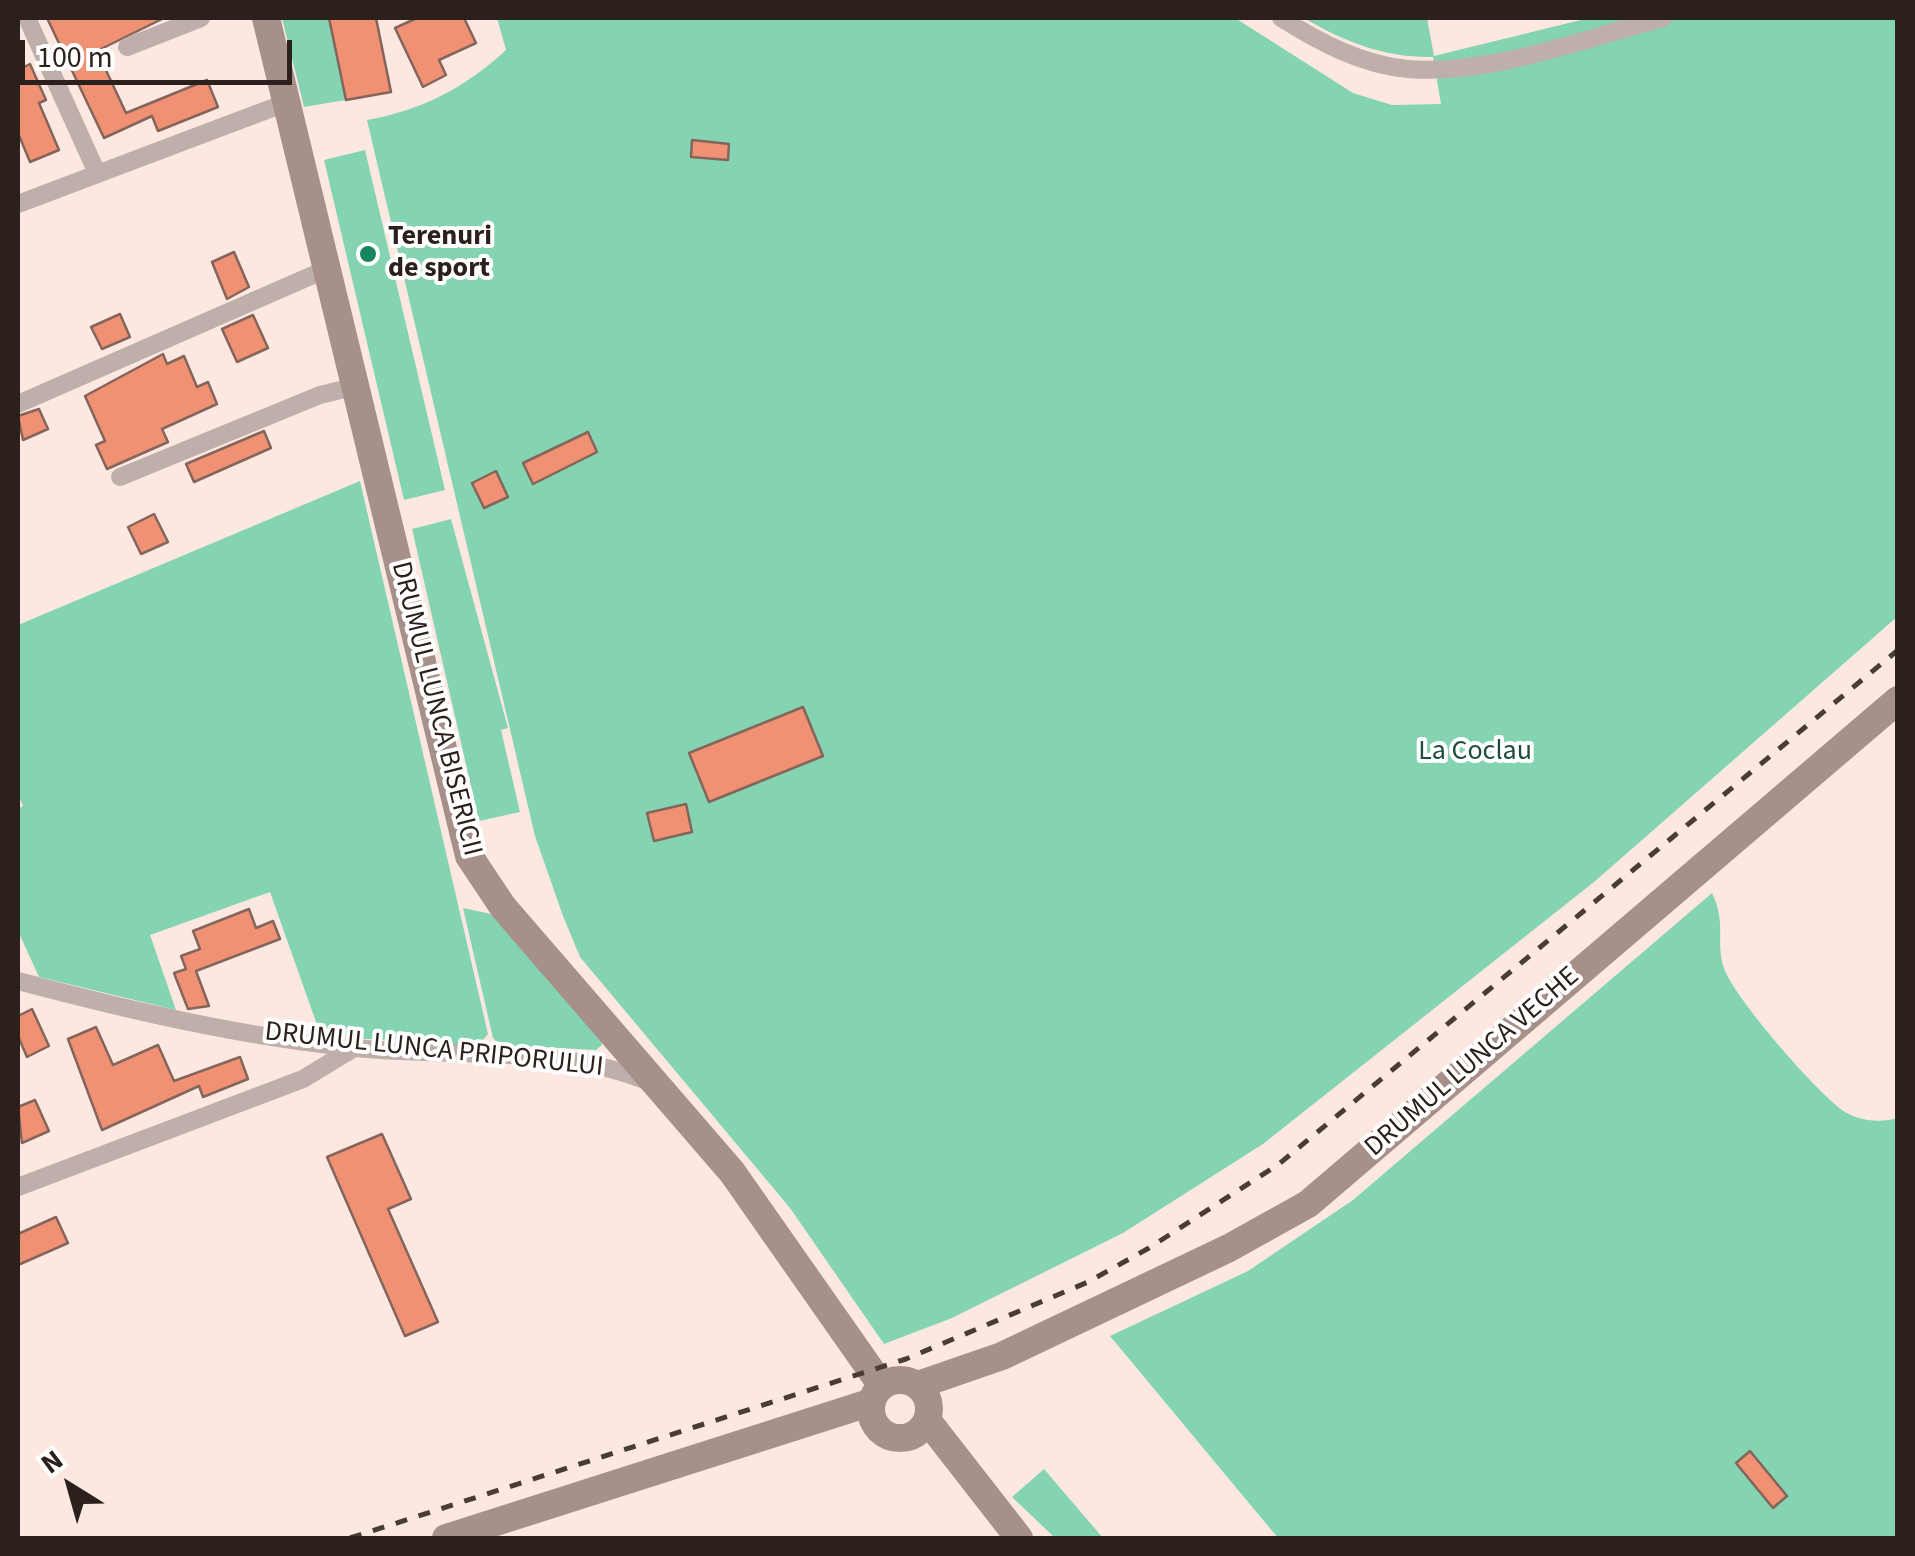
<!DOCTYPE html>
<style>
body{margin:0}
#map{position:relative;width:1915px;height:1556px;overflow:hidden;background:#fde8e1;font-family:"Source Sans 3",sans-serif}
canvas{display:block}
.frame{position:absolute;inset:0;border:20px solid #2c201c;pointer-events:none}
.north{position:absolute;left:20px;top:1436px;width:100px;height:100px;-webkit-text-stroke:8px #fff;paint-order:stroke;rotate:323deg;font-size:28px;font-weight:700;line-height:40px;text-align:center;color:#2c201c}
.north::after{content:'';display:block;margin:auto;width:35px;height:45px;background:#2c201c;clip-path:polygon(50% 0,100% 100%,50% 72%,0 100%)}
.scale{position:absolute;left:20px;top:40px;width:272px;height:45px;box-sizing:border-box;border:5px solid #2c201c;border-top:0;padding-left:12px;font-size:30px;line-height:35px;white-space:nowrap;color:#2c201c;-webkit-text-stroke:8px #fff;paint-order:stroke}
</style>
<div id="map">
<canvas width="1915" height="1556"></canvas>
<div class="frame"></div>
<div class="north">N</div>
<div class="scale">100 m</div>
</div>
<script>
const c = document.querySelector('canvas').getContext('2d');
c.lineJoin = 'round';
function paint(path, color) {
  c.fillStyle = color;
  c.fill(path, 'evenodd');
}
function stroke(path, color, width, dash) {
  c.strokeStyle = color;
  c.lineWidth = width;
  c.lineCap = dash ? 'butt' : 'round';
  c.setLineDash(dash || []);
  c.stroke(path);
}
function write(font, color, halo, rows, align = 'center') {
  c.font = font + ' "Source Sans 3",sans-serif';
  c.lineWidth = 8;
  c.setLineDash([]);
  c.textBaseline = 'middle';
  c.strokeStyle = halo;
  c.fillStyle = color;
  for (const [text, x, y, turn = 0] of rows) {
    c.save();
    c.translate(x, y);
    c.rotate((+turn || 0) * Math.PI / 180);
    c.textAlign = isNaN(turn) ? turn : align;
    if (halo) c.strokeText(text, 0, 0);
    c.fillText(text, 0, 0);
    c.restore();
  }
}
const green = new Path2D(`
 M282 18H329L346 100 304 107Z
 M497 18H1235L1353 93 1392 105 1441 104 1433 57C1386 58 1344 42 1304 18H1427L1434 56 1589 18H1897V617L1594 882 1263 1144 1123 1233 952 1318 884 1344 790 1208 580 957 563 916 535 836 367 120C422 110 465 88 506 50Z
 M365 150 445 490 404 500 324 160Z
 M360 481 488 1034 478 1046 321 1036 270 892 150 935 176 1010 39 977 18 931V809L23 806 18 794V625Z
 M451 519 508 728 501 730 520 812 479 821 412 529Z
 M1712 893C1727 924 1715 942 1724 968 1734 998 1819 1095 1845 1112 1860 1121 1881 1123 1897 1118V1538H1278L1110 1336 1248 1271 1353 1200Z
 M463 908 491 914 601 1038 602 1045 596 1050 500 1045 493 1038Z
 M1044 1469 1103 1538H1055L1012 1497Z`);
const building = new Path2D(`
 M47 18H164L97 51 126 113 207 80 218 107 158 131 152 116 104 138Z
 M329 18H376L391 92 346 100Z
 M417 18H464L476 43 439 60 446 75 423 87 395 28Z
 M30 64 46 100 39 103 59 150 30 162 18 133V70Z
 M692 140 729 144 728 160 691 157Z
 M234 252 249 287 227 299 212 262Z
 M120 314 130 337 102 349 91 327Z
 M253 315 268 348 237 362 222 329Z
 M163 354 167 364 184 356 197 387 208 382 217 404 162 429 168 442 107 469 96 445 105 441 85 396Z
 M39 409 48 429 23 440 18 416Z
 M264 431 271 448 194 482 186 464Z
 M588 432 597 452 533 484 523 463Z
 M496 471 508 497 484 508 472 483Z
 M154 514 168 542 141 554 128 527Z
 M803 707 823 756 709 802 689 753Z
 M686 804 692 832 654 841 647 813Z
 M249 909 256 928 273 921 280 939 196 971 209 1006 188 1009 174 973 186 969 181 956 200 949 193 931Z
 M32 1009 49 1046 27 1057 18 1036V1016Z
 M96 1027 113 1065 158 1045 174 1081 240 1057 248 1079 203 1097 199 1086 102 1130 68 1039Z
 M35 1100 49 1131 22 1143 18 1107Z
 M382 1134 411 1199 388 1209 438 1322 405 1336 327 1157Z
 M56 1217 68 1243 18 1265V1234Z
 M1750 1451 1787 1496 1773 1508 1736 1463Z`);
const street = new Path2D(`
 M27 18 97 173
 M1281 18C1319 42 1362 65 1408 69 1487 76 1587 38 1663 18
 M127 47 201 18
 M18 204 288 102
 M18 404 329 268
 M120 477 320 395 357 386
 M18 981C128 1010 242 1037 356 1048 453 1058 561 1044 652 1083
 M18 1187 303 1079 354 1048`);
const secondary = new Path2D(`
 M266 18 469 856 503 907 732 1172 882 1386
 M871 1409a29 29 0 1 1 58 0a29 29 0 1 1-58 0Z
 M918 1385 1002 1356 1229 1248 1308 1204 1898 700
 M927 1420 1019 1538
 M446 1538 872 1402`);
const rail = new Path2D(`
 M350 1538 906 1359 1088 1282 1149 1248 1279 1164 1898 650`);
const markers = [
 [368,254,10,"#198460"]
];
const poiNames = [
 ["Terenuri",388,238],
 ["de sport",388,270]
];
const streetNames = [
 ["DRUMUL LUNCA BISERICII",435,709,76],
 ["DRUMUL LUNCA PRIPORULUI",434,1051,6],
 ["DRUMUL LUNCA VECHE",1473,1063,-41]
];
const parkNames = [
 ["La Coclau",1475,753]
];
paint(green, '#84d4b1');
paint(building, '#f19174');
stroke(building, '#83655b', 2.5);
stroke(street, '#beafaa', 18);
stroke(secondary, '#a79089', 28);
stroke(rail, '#493c37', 5, [12, 12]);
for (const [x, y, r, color] of markers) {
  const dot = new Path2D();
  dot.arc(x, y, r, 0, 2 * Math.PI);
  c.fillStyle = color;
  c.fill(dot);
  stroke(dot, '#fff', 4);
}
write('bold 28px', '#2c201c', '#fff', poiNames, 'left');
write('28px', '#2c201c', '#fff', streetNames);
write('28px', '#1e4d3b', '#fff', parkNames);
</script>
